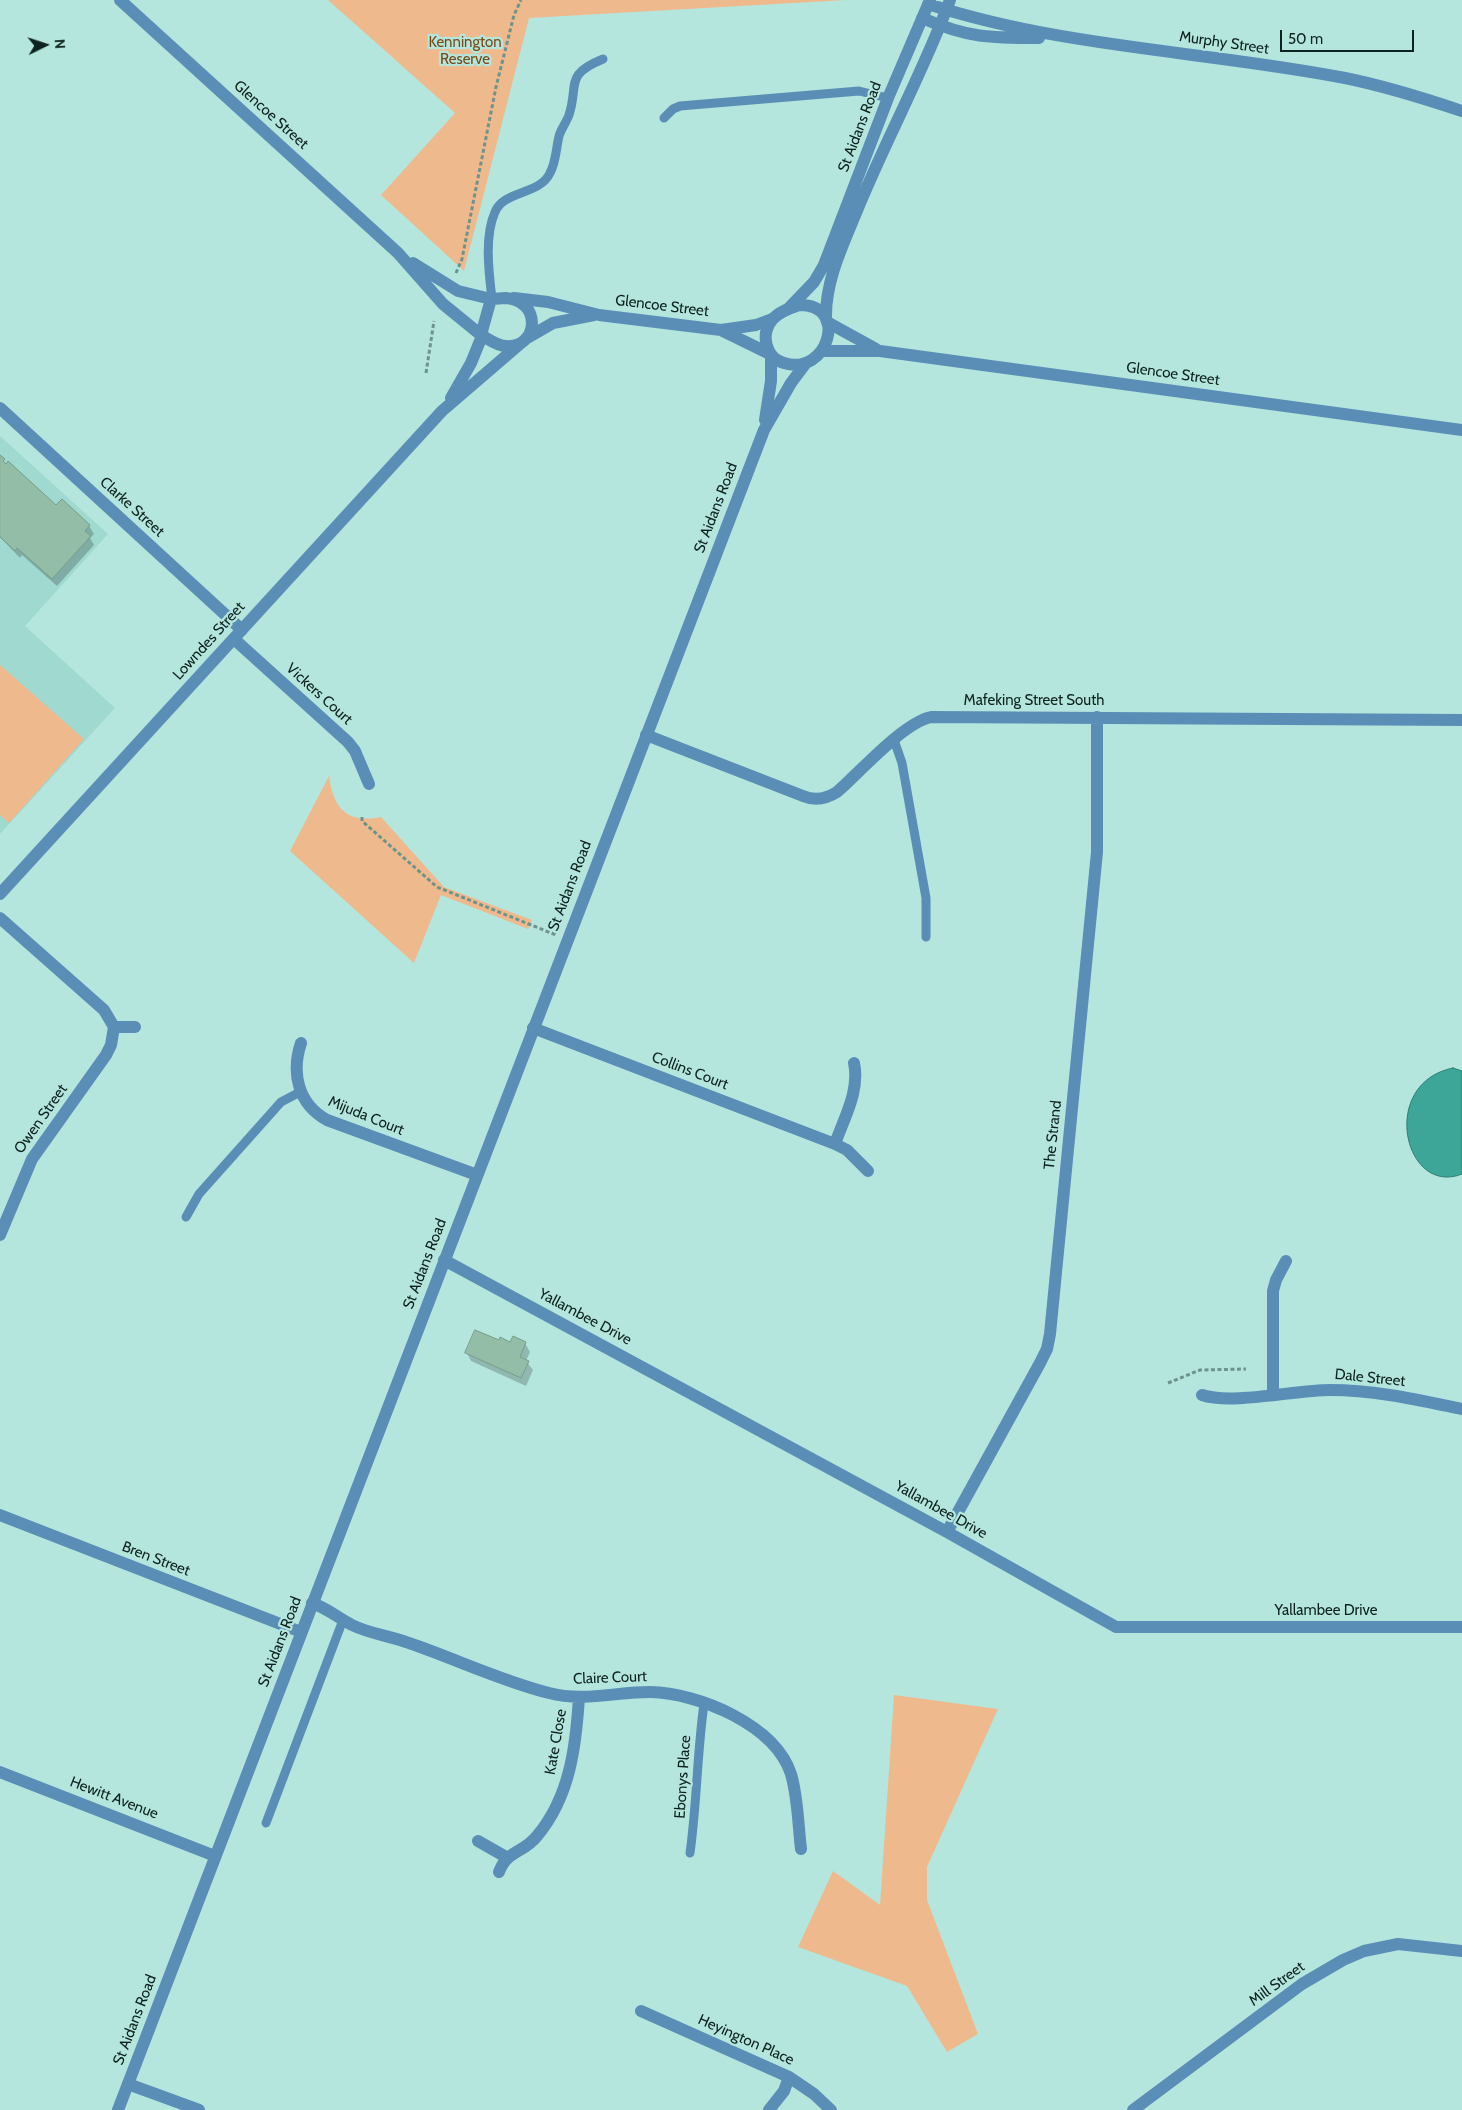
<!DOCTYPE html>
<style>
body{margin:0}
#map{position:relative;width:1462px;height:2110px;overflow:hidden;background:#b4e6dd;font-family:Cabin,sans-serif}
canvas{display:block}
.north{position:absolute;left:20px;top:20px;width:50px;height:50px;-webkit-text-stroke:4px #b4e6dd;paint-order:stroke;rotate:86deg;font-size:14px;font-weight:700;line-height:20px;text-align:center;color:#0e221f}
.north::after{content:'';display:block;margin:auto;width:18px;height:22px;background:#0e221f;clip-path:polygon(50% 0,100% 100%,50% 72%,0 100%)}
.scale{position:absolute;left:1280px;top:30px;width:134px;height:22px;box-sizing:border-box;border:2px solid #0e221f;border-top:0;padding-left:6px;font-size:15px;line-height:18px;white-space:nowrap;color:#0e221f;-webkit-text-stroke:4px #b4e6dd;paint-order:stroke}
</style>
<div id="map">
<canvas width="1462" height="2110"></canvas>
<div class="north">N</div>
<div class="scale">50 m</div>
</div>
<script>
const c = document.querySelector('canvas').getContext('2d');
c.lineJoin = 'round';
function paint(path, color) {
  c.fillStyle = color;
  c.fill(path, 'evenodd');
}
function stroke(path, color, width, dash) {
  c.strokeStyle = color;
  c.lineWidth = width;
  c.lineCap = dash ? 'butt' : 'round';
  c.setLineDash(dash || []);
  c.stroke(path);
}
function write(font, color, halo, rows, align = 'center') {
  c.font = font + ' Cabin,sans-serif';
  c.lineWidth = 4.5;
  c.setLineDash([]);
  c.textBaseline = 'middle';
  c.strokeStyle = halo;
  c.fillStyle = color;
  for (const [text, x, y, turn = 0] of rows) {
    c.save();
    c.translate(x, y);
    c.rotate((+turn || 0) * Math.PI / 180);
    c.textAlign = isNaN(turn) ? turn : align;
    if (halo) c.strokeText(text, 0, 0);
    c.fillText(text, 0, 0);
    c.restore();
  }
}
const built = new Path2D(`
 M0 436 108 534 25 626 115 708 0 834Z`);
const green = new Path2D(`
 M328 0H846L529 18 464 271 381 195 455 113Z
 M0 665 84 739 9 823 0 815Z
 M329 776C333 808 347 824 381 817L444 887 532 920 528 929 441 895 414 963 290 851Z
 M894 1695 998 1709 927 1867V1900L978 2034 947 2052 907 1986 798 1947 833 1871 880 1905Z`);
const water = new Path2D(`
 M1453 1068 1462 1071V1174C1404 1197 1378 1083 1453 1068Z`);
const shadow = new Path2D(`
 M0 456 7 465 57 507 62 501 89 526 94 534 90 538 94 545 57 586 22 555 20 558 0 537Z
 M513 1338 525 1343 530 1352 526 1361 533 1370 526 1386 471 1361 467 1353 499 1342 511 1344Z`);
const building = new Path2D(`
 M0 455 5 459 3 461 6 464 8 461 56 505 62 499 90 525 85 531 91 536 52 579 17 548 15 551 0 537Z
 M475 1330 499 1340 500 1337 510 1342 513 1336 526 1342 520 1357 529 1361 521 1378 465 1353Z`);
const path = new Path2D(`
 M456 273 462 259 496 87 514 15 521 0
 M426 373 434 321
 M362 817V821L437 887 556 935
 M1168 1383 1200 1370 1246 1369`);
const service = new Path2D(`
 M664 118 673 109 680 106 859 91 888 98
 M492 299C489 273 484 237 495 212 504 190 540 195 550 173 556 162 556 149 559 136 561 129 566 123 569 115 579 84 564 75 603 59
 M894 740 902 763 926 898V937
 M186 1217 199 1194 281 1102 300 1092
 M266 1823 343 1620
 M690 1853C697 1803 697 1753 704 1704`);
const minor = new Path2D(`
 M120 0 398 253 443 304 481 335
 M413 263 458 291 491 299
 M506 298C543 301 538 349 506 346 497 346 488 339 481 335L491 299Z
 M514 298 548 302 599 315 721 330 768 353
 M827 322 876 349
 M721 330 756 325 772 319
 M527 338 553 323 594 315
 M822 351H880L1462 430
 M451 398 471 363 482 336
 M0 408 242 630
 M234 639 348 742 355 751 369 784
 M646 735 803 796C815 801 826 799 837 792 860 772 903 723 931 717L1462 720
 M0 894 442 411 521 343
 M0 918 104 1010 114 1027 111 1045 106 1055 32 1159 0 1235
 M114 1027H135
 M533 1028 835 1144 847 1150 868 1171
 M301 1043C291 1073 298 1104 327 1120L477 1175
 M835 1144C844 1118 860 1091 854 1063
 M444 1260 947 1532 1116 1627H1462
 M1273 1394V1291L1276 1280 1286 1261
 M1202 1395C1232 1405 1295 1390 1330 1390 1375 1390 1418 1400 1462 1409
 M0 1515 301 1632
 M947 1532 1040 1363 1047 1349 1050 1334 1097 852V717
 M312 1603C327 1608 338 1618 352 1625 370 1634 391 1636 409 1643 456 1659 501 1681 549 1693 583 1702 616 1692 650 1692 699 1693 775 1725 791 1774 798 1798 798 1824 801 1849
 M0 1772 215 1856
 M478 1841 506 1857
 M499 1872C507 1850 524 1853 537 1836 570 1797 576 1746 579 1697
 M641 2011 789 2077 814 2094 831 2110
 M128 2084 199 2110
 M769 2110 784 2091 789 2077
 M1133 2110 1302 1984 1343 1960 1364 1951 1398 1944 1462 1951`);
const tertiary = new Path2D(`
 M928 4C1063 48 1206 51 1345 78 1385 86 1423 98 1462 111
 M922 18C968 38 990 38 1039 38
 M799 305C850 304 828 377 784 363 766 358 760 335 772 320 778 312 790 308 799 305Z
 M789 308 814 282 824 265 888 98 930 0
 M826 319C825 282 842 247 856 213 885 141 923 73 950 0
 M765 420 771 381V356
 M118 2110 764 430 791 383 806 363`);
const parkNames = [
 ["Kennington",465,43],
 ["Reserve",465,60]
];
const streetNames = [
 ["Murphy Street",1224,43,8],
 ["Glencoe Street",271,115,42],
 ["St Aidans Road",860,127,-69],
 ["Glencoe Street",662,306,7],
 ["Glencoe Street",1173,374,8],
 ["Clarke Street",132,507,42],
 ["St Aidans Road",716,508,-69],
 ["Lowndes Street",209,641,-48],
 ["Vickers Court",319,694,42],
 ["Mafeking Street South",1034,701],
 ["St Aidans Road",570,886,-69],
 ["Collins Court",690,1071,21],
 ["Mijuda Court",366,1116,22],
 ["Owen Street",41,1119,-55],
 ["The Strand",1053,1135,-84],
 ["St Aidans Road",425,1264,-69],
 ["Yallambee Drive",585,1317,28],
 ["Dale Street",1370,1378,6],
 ["Yallambee Drive",941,1510,29],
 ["Bren Street",156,1559,21],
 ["Yallambee Drive",1326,1611],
 ["St Aidans Road",280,1642,-69],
 ["Claire Court",610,1678,-2],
 ["Kate Close",556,1742,-80],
 ["Ebonys Place",683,1777,-86],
 ["Hewitt Avenue",114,1798,21],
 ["Mill Street",1277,1984,-36],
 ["St Aidans Road",135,2020,-69],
 ["Heyington Place",746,2040,24]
];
paint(built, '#9fd9cf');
paint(green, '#eeba8d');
paint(water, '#3da698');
stroke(water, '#2f7e74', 1);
paint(shadow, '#0003');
paint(building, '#94bda8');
stroke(building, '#759d89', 1);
stroke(path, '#6e938d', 3, [4, 2.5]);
stroke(service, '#5b8eb6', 9);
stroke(minor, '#5b8eb6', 12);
stroke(tertiary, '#5b8eb6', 12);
write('15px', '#7a4a17', '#b4e6dd', parkNames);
write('15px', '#0e221f', '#b4e6dd', streetNames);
</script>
